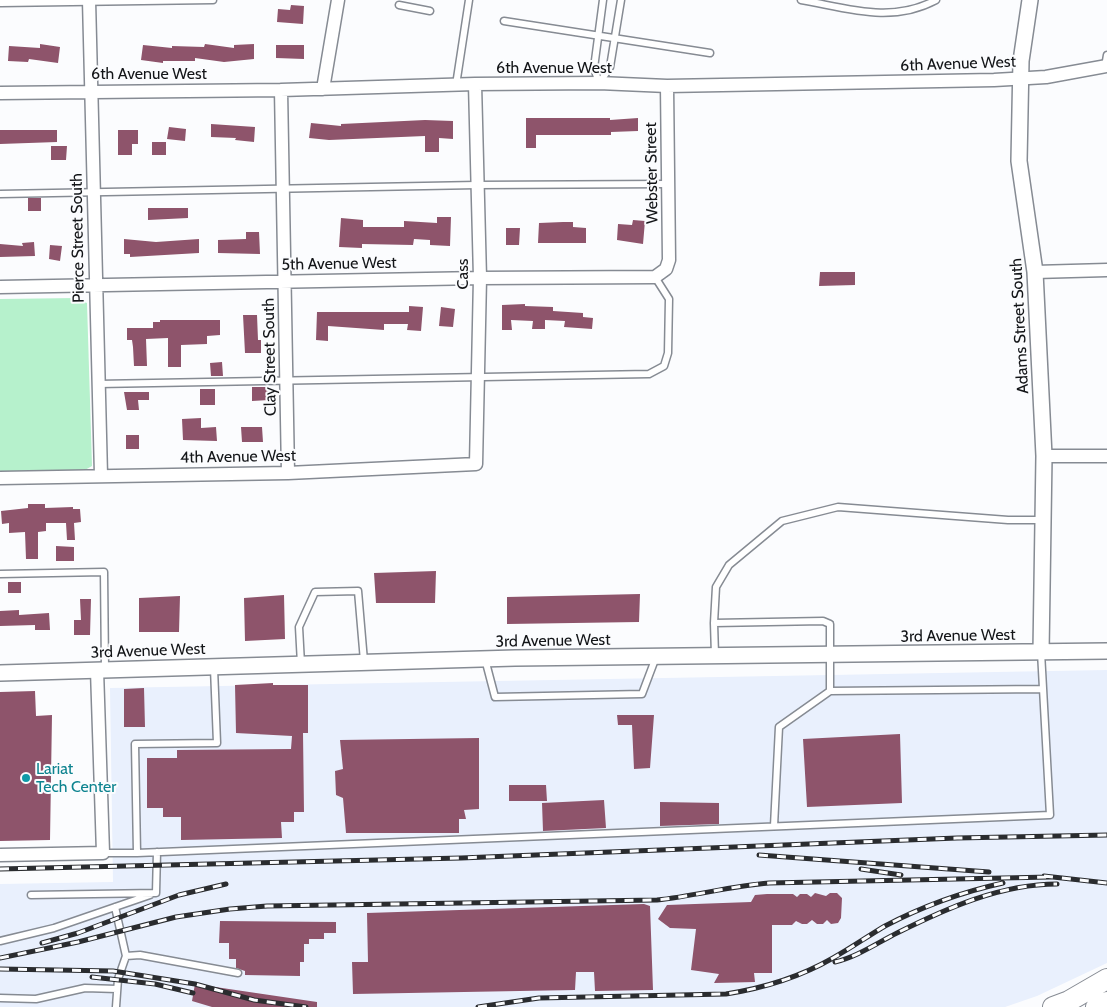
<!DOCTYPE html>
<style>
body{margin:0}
canvas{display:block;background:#fbfcfe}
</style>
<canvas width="1107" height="1007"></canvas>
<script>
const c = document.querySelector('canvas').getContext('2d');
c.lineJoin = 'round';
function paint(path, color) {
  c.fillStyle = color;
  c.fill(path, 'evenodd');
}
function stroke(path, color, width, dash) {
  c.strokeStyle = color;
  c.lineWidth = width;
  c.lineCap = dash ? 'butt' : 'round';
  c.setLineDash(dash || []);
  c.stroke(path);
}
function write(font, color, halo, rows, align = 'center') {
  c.font = font + ' Cabin,sans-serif';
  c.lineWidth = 4;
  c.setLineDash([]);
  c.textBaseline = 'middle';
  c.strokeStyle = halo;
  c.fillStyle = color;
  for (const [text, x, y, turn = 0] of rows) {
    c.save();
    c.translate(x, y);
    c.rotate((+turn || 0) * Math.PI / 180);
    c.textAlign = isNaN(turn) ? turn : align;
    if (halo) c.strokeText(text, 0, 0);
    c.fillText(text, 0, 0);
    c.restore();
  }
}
const built = new Path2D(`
 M1107 670V963L1037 996 1005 1007H0V884L113 882 110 688Z`);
const green = new Path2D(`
 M77 298 87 303 92 466 85 470 0 472V299Z`);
const building = new Path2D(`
 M291 5 304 6 303 24 277 22 278 9 290 10Z
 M40 44 60 47 58 63 29 59 28 62 8 61 9 46 40 48Z
 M205 44 234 48V45L254 44V59L224 62 195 58V61H163V63L141 60 143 45 172 48V46L204 47Z
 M276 45H304V59L276 58Z
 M526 118H610V120L638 118V131L611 132V135H536V148H526Z
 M425 120 453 121V139L439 138V152H425V136L329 140 309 138 311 123 341 126V124Z
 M211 124 255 127 254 142 235 140 236 138 211 137Z
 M169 127 186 129 185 141 167 139Z
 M0 130H57V142L0 144Z
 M118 130H138V144H132V155H118Z
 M152 142H166V155H152Z
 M51 146H67L66 160H51Z
 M28 198H41V211H28Z
 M148 208H188V218L148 220Z
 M437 217H451L450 246 430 245V240L414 239 413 245 362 244V248L339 247 341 218 363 220V227H404V221L437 223Z
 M633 220 645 221 643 244 617 240 618 224 632 225Z
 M563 222H573V227L586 228V243H538L539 223Z
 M506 228H520L519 245H506Z
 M246 232H259L260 254 218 253V240L246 239Z
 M124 239 156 242 199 239V253L130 257V254H124Z
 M34 242 35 256 0 257V244L23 246 22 243Z
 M50 245 62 246 60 261 49 259Z
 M820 272H855V285L819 286Z
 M525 304V306L553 307V311L583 313V317L593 318 592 329 564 327 565 321 545 320V329H532L533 321 511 320 512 330H502V305Z
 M409 306 423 307 421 331 407 330 408 324H384V330L328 326V341L316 340 317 312H409Z
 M441 307 455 309 453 327 439 326Z
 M243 315H257L258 340H261V353H245Z
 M160 320H220V335L207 336V344L181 345V367H168V338L146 339 147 366H134L133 347 132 340H127V328H153V322H160Z
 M222 362 223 376H211L210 363Z
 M252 387H269V400L252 401Z
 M200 389H215V405H200Z
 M124 392H149V400H138L139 410H127Z
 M201 418V428L216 427 217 441 183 440 182 419Z
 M241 427H262L263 442H242Z
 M126 435H139V449H126Z
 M28 504H45V508L73 507V509H80L81 522 74 523 75 540H67L66 523H46V531L38 532V559H26L25 532 9 533V523L2 524 1 511 28 508Z
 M56 546 74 547V561H56Z
 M436 571 435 603H376L374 573Z
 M8 582H21V593H8Z
 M640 594 639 622 507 624V597Z
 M284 595 285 639 245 641 244 598Z
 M180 596 179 632H139V598Z
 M80 599H91L90 635H74V620H81Z
 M19 610V615L49 613 50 630H35V625L0 626V611Z
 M273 683V685H308V733H303L304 812H294V822H281L282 838 181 840V817H163V808H147V758H177V750L291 749 292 736 236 733 235 685Z
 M144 688 145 727H124V689Z
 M35 691 36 716 52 715 50 840 0 841V692Z
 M617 715H654L650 768 634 769 632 725H618Z
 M900 734 902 803 807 807 803 739Z
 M479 738V809L464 810 466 819H459V833H346L343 798 336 795 335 771 343 769 340 740Z
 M509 785H546L547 801H509Z
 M604 800 606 828 543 831 542 803Z
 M660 802 719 803V824L660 826Z
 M815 893 826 896 830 893H837L842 898 841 918 838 923 831 924 827 920 823 924H817L812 920 807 924H802L796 921 792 925H772V973H754L755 982 714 983 719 974 691 970 696 929 670 928 658 919 667 905 751 902 755 895 767 894H793L797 897 800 894H807L811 897Z
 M644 904 650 906 653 990 595 991 594 972H576L575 990 353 994 352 962H368L367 913Z
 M220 921 336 922V933H324V939H309V944H304V962H300V976L245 975V971L236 968V959H229V943H219Z
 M195 984 317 1002V1007H212L192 1001Z`);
const service = new Path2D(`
 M801 0C847 8 891 24 936 0
 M0 3 213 0
 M399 5 430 11
 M504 21 710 53
 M1105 67 1107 55
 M600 82 610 67 621 0
 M599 83 594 68 603 0
 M456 85 469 0
 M0 194 477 185 669 184
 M98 384 649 374 664 366 668 353 669 299 655 277
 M0 574 104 572 105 669
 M714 623 716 587 729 565 782 521 838 507 1008 520H1043
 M715 655 714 623 823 621 830 624V691L1043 689
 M485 659 495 697 642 694 656 657
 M301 664 299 627 315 592 358 591 364 661
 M774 826 779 727 830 691
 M103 853H137L135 744 217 743 214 668
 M137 853 1050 815 1041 652
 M31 895 156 893 157 852
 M115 907 126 956
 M0 941 54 928 150 895
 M0 998 36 999 85 988 117 989
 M116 1007 118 979 126 956 140 955 238 973`);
const minor = new Path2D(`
 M89 0 101 475
 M323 89 338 0
 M281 90 288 473
 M0 93 281 90 475 84 599 83 667 86 994 80 1046 77 1107 66
 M1035 272 1107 270
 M0 287 480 278 655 277 666 269 669 260 667 86
 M1044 456H1107
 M0 478 288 473 476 464 480 278 475 84
 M0 855 103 853 97 670`);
const tertiary = new Path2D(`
 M1030 0 1021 61 1019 161 1035 272 1044 456 1041 652
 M0 673 515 658 1107 651`);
const primary = new Path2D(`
 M1053 1007 1069 1001 1107 979
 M1096 1007 1107 1002`);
const rail = new Path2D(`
 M759 855 989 872
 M0 869 461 858 957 838 1107 835
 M861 869 901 875
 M1044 876 1107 883
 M42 943 78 933 179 895 226 884
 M0 958 78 942 176 917 230 909 267 906 657 900C695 896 731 886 769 883L1050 877
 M835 962C857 957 877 943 897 933 947 908 1001 884 1057 884
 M0 969 113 971 195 984 254 1000 306 1007
 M92 977 155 984 193 993
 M478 1007 539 998 726 994C764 988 800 977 833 958 851 948 868 936 885 926 923 906 962 892 1003 883`);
const markers = [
 [26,778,5,"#0f9aa8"]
];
const streetNames = [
 ["6th Avenue West",958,64,-2],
 ["6th Avenue West",554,68],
 ["6th Avenue West",149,74],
 ["Webster Street",652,173,-91],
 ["Pierce Street South",78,238,-91],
 ["5th Avenue West",339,264,-1],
 ["Cass",463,274,-90],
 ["Adams Street South",1020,326,-93],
 ["Clay Street South",270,357,-91],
 ["4th Avenue West",238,457,-1],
 ["3rd Avenue West",958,636,-1],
 ["3rd Avenue West",553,641,-1],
 ["3rd Avenue West",148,651,-2]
];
const cultureNames = [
 ["Lariat",36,769],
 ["Tech Center",36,787]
];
paint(built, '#e9f0fd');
paint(green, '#b6f1cc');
paint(building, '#8e546b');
stroke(service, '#868b93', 9);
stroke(minor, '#868b93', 15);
stroke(tertiary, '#868b93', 18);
stroke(primary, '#868b93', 22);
stroke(service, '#fff', 6);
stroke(minor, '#fff', 12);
stroke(tertiary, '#fff', 15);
stroke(primary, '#fff', 20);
stroke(rail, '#2a2c2f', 5);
stroke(rail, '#fbfcfe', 3, [9]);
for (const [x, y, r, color] of markers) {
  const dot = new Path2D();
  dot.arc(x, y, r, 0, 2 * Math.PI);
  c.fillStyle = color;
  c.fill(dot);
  stroke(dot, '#fbfcfe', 2);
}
write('16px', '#131518', '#fbfcfe', streetNames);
write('16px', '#0d838f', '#fbfcfe', cultureNames, 'left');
</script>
